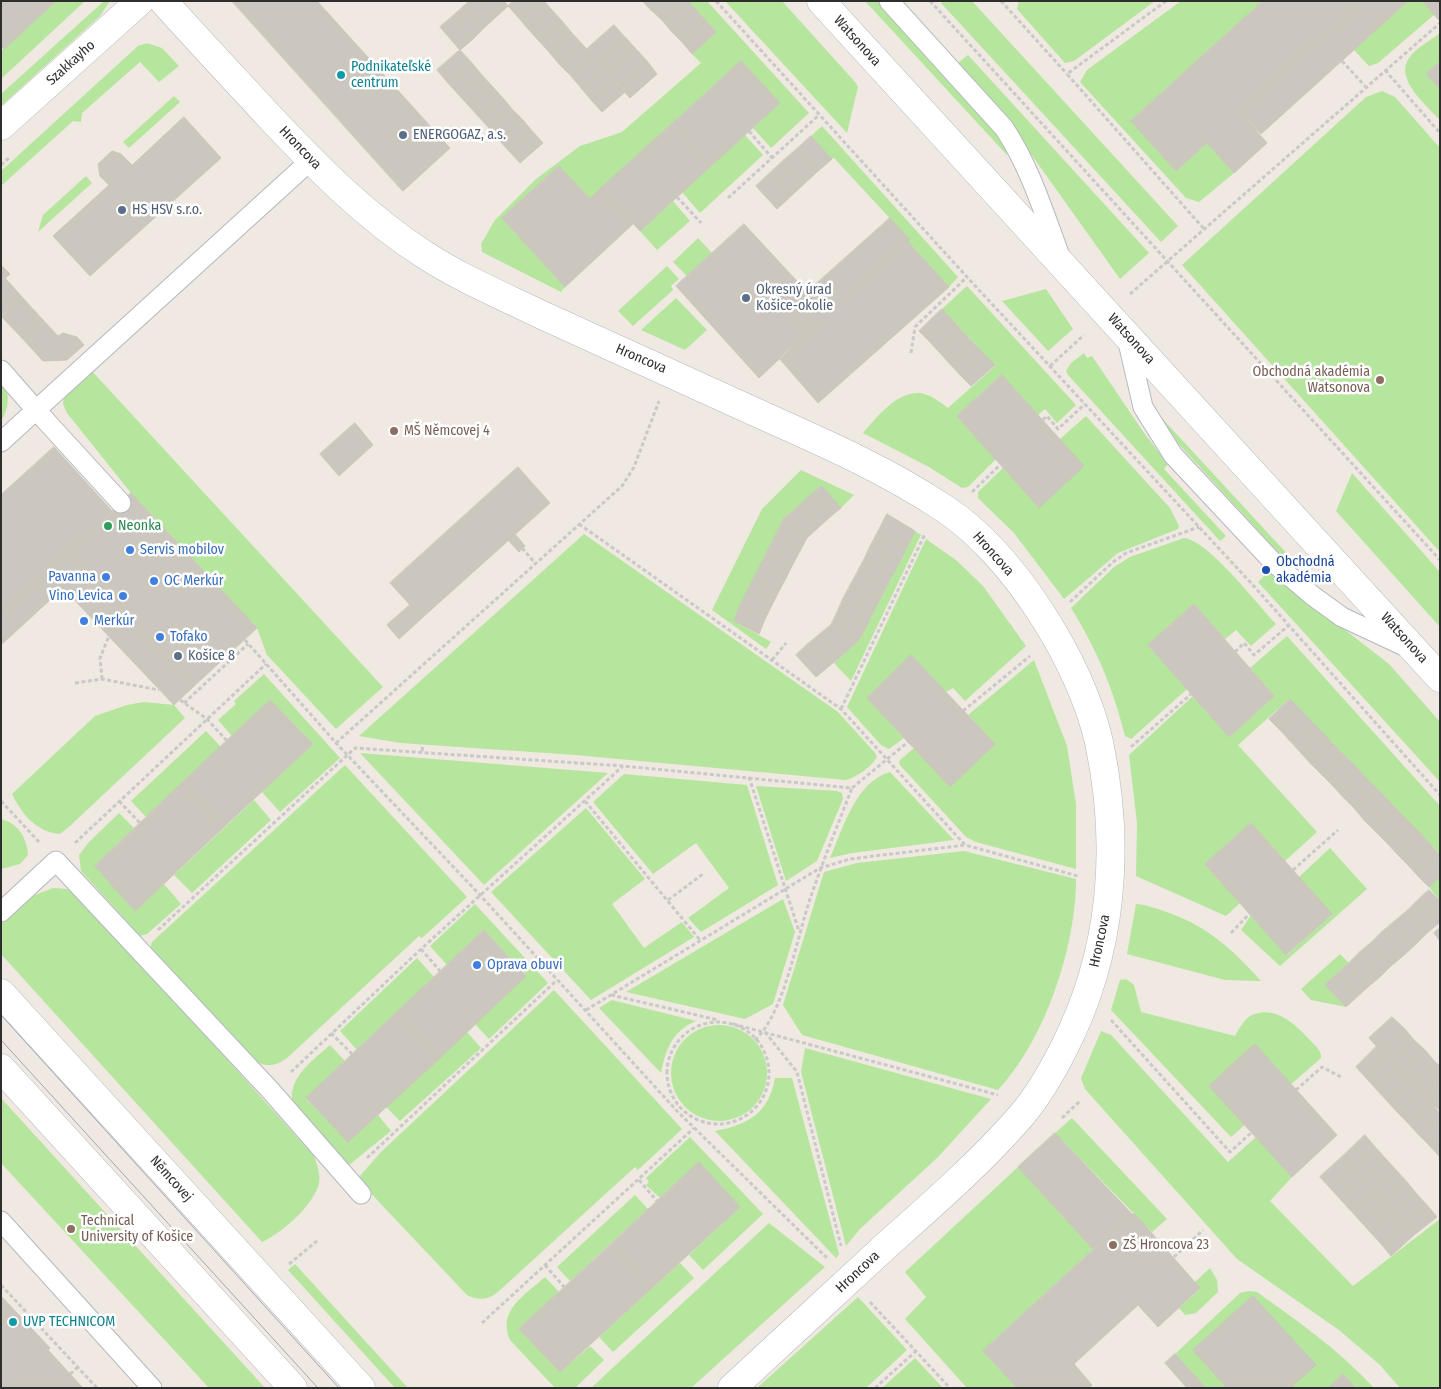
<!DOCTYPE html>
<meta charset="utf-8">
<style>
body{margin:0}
#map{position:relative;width:1441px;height:1389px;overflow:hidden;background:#efe9e1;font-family:"Fira Sans Condensed",sans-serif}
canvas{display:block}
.frame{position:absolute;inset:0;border:2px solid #2e2e2e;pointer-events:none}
</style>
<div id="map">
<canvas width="1441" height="1389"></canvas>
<div class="frame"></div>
</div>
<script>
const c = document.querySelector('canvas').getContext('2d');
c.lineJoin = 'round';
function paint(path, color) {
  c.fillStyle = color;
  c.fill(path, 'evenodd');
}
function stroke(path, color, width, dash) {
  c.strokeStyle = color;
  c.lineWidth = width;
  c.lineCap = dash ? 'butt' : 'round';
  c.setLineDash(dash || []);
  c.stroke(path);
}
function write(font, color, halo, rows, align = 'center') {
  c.font = font + ' "Fira Sans Condensed",sans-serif';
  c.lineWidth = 5;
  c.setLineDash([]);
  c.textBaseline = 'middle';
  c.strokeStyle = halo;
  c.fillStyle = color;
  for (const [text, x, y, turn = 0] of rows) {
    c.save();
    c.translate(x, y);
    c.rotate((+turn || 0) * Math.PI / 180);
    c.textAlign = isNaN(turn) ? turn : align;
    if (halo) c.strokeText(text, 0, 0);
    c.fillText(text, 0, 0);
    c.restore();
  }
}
const green = new Path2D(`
 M56 1H85L1 79V51Z
 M104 1H110L100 16 1 106V94Z
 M688 1H707L809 113 771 148 753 128 780 103 741 61 590 199 559 166 502 218 565 287 561 292 482 252 481 244 495 220 536 179 580 146 622 132 701 63 692 54 716 32Z
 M725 1H782L856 83 858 87 847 133Z
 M865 1H878L1002 138 1007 155Z
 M943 1H972L1178 226 1161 242 941 3Z
 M1019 1H1155L1074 61 1065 63 1017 9Z
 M1181 1H1263L1132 120 1176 171 1207 143 1234 173 1199 202 1186 198 1080 82 1087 70Z
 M1408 1H1423L1435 14 1378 63 1369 66 1354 50Z
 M1440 33V62L1426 74 1440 89V120C1427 106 1394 79 1409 58 1416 48 1431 40 1440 33Z
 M147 43 162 48 179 66 159 82 140 62 82 113 81 122 73 121 1 186V171L138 46Z
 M968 55 1149 253 1120 279 1006 119 958 63Z
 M1382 91 1395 97 1440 148V552L1182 265 1366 97Z
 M174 96 180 102 129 148 123 142Z
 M822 126 958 277 949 287 908 242 910 240 834 158 832 159 811 136Z
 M745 135 763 155 700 213 682 192Z
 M86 176 92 183 38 232 43 215Z
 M673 201 690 221 657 250 640 231Z
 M698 238 712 253 687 276 673 262Z
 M667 266 679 279 671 286 673 290 633 326 618 311Z
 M967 286 1076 405 1057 423 1045 409 1038 415 1002 375 957 416 996 459 968 487 962 488 929 467 863 433C877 417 896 392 920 393 930 394 940 402 948 408L995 366 942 309Z
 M1046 289 1073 329 1048 351 1002 301Z
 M676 298 707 330 685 350 641 330Z
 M1084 353 1087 358 1092 356 1144 433 1168 464 1164 469 1226 536 1220 541 1068 375 1066 371 1071 363Z
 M90 369 383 687 336 729 267 655 257 628 131 493 67 413 63 404 64 395Z
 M1 380C11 392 9 409 1 421Z
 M1158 414 1291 558 1292 564 1287 562 1164 428Z
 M1086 416 1170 508 1179 526 1178 529 1118 553 1064 599 1014 533 978 498V492L1003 468 1038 507 1060 439Z
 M801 470 854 495 841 508 822 486 784 519 734 621 771 642 766 649 712 610 762 509Z
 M1352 473 1440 572V627L1336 511Z
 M915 531 921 535 851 681 834 663 858 641Z
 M584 534 838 712 876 754 877 757C871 767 857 777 846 780L575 755 401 743 359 736Z
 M1184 538C1208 540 1258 605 1276 624L1251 646 1236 630 1225 639 1194 604 1148 645 1187 689 1131 739 1125 736C1113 688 1097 650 1071 608L1114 567 1130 557Z
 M926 539 956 560 983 586 1026 646 965 701 953 688 946 692 911 656 867 698 904 738 889 749 881 745 847 707Z
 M1269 571 1389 664 1440 722V782L1258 582Z
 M1287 636 1440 806V854L1289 699 1238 745 1317 832 1285 861 1251 823 1205 864 1240 903 1226 916 1136 876 1137 823 1129 755 1193 696 1229 737 1274 696 1250 668Z
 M1034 660 1067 746 1076 804V869L976 842 966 837 899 764 900 760 914 748 950 786 995 744 968 715Z
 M264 674 340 758 280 812 262 792 313 744 270 700 232 736 218 720 236 704 234 701Z
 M144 702 174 705 185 718 71 825 60 834C36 832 22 814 12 794L95 716 127 705Z
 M206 731 221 747 146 817 131 801Z
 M360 753 608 773 484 885Z
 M345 765 467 897 422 938 419 936 287 1058C273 1068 264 1067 250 1058L150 950 152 942Z
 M890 772 954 840 852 853 830 858C843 829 855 782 890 772Z
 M624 774 747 785 778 885 701 932 688 918 729 888 696 843 653 874 593 802Z
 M756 786 837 791 842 793 843 799 817 861 786 881Z
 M254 800 271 820 192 893 174 875Z
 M586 808 645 879 612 904 644 948 682 922 694 937 591 1000 491 892Z
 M119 813 134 828 95 866 135 910 164 884 181 904 147 934 140 936 81 871 79 855 89 842Z
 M1 819C18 823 27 838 28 855L20 864 1 869Z
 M1330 848 1367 889 1280 966 1241 930 1251 915 1287 955 1331 915 1299 877Z
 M964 851 1076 879C1076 947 1045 1040 998 1090L802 1035 783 1005 824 872 857 863Z
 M1440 877V901L1429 887Z
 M53 888 67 889 80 896 314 1156C317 1165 322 1177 318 1187 309 1209 283 1232 262 1242L1 954V920L25 899Z
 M783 899 795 932 773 1004 745 1019 626 992Z
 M475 904 548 983 489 1039 475 1024 526 975 484 930 447 965 430 946Z
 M1136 904C1148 905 1158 909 1169 913 1209 927 1233 950 1261 981L1225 980 1127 954Z
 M1340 954 1349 963 1325 985 1346 1007 1311 1000 1301 989Z
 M417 958 434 977 357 1050 340 1031Z
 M1126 979 1134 985 1141 1012 1235 1036C1239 1029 1244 1019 1252 1015 1275 1005 1295 1024 1309 1039 1314 1045 1322 1050 1321 1058L1231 1137 1111 1010 1120 980Z
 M554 990 682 1129 638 1170 635 1167 499 1291C489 1300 479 1301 467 1295L362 1184 359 1177 382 1151Z
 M612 1000 696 1021C672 1031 666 1049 661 1073L599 1008Z
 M671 1073a48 48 0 1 1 96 0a48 48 0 1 1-96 0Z
 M1101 1031 1111 1035 1228 1162 1256 1137 1292 1177 1270 1201 1353 1286 1440 1219V1388H1400L1380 1365 1339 1330 1237 1259 1085 1089 1081 1078Z
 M467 1032 481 1048 400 1121 386 1107Z
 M330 1045 345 1061 306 1099 348 1141 378 1115 391 1131 349 1165 295 1109C282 1082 313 1060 330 1045Z
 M805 1048 991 1099 938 1157 860 1229 846 1246 801 1072Z
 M775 1078H792L839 1254 836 1258 715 1131C748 1125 769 1113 775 1078Z
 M1 1098 265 1388H209L1 1163Z
 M1072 1118 1167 1219 1152 1232 1055 1133Z
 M690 1137 763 1214 703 1270 689 1255 740 1207 699 1163 660 1198 646 1185 649 1182 646 1178 650 1174Z
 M1018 1167 1093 1249 983 1351 1017 1388H967L905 1319 926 1297 905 1272Z
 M635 1195 648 1209 570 1281 557 1267Z
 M769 1223 825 1267 691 1388H591Z
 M680 1263 694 1278 613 1352 599 1337Z
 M295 1264 408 1388H395L288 1270Z
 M1210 1268 1217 1280 1218 1292 1196 1313 1185 1315 1179 1308 1200 1289 1195 1282Z
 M545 1277 559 1292 519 1329 560 1372 590 1346 604 1360 575 1388H555L510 1340C497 1310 525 1295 545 1277Z
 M1249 1291 1257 1292C1299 1322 1339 1350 1374 1388H1356L1343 1374 1328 1388H1206L1175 1354 1240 1293Z
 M858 1297 907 1350 866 1388H757Z
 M915 1358 943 1388H882Z`);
const building = new Path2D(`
 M1 1H56L4 49 1 46Z
 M232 1H317L450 148 403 191Z
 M470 1H482L496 17 484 28 464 6Z
 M482 1H504L508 6 496 17Z
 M514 1H537L518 17 508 6Z
 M537 1H544L551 9 529 30 518 17Z
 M643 1H660L651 10Z
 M660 1H682L662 20 651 10Z
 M682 1H688L696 10 672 32 662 20Z
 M1263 1H1363L1240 112 1267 143 1234 173 1207 143 1176 171 1131 121Z
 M1363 1H1408L1261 134 1240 112Z
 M1423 1H1440V21Z
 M464 6 484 28 472 40 452 17Z
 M551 9 562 21 539 41 529 30Z
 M696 10 706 21 682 42 672 32Z
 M452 17 472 40 460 50 440 27Z
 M562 21 572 33 550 53 539 41Z
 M706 21 716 32 692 54 682 42Z
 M614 25 625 37 598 62 587 49Z
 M572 33 582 44 559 64 550 53Z
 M625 37 636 49 609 74 598 62Z
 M582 44 594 57 571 76 559 64Z
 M636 49 647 61 619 86 609 74Z
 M460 50 471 62 448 83 437 70Z
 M594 57 604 68 582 89 571 76Z
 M647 61 657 74 630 98 619 86Z
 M741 61 780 103 710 167 671 125Z
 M471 62 481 74 458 94 448 83Z
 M1440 62V89L1426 74Z
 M604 68 615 80 592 101 582 89Z
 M481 74 491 85 469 106 458 94Z
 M615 80 625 92 602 112 592 101Z
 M491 85 502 97 478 116 469 106Z
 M502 97 512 109 489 128 478 116Z
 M512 109 523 120 499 140 489 128Z
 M184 117 221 158 90 276 53 236 109 185 100 176 98 164 112 151 121 154 132 165Z
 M523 120 532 131 509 151 499 140Z
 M671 125 710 167 640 231 601 188Z
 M532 131 543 143 520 163 509 151Z
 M811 136 832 159 817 172 797 149Z
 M797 149 817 172 804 184 784 160Z
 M784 160 804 184 790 197 769 174Z
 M559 166 590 199 601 188 633 224 565 287 502 218Z
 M769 174 790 197 777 209 756 186Z
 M890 218 910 240 807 333 787 310Z
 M744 224 807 292 787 310 807 333 759 378 676 286Z
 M908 242 949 287 818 403 779 358Z
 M1 265 10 274 5 278 22 297 1 315Z
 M22 297 43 320 22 338 1 316Z
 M942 309 952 320 929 341 919 331Z
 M43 320 58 336 63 333 77 337 84 345 67 360 43 361 22 338Z
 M952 320 963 332 940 353 929 341Z
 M963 332 973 343 950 364 940 353Z
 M973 343 984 354 960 375 950 364Z
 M984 354 995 365 971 386 960 375Z
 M1002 375 1084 466 1039 508 957 416Z
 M355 423 373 445 339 476 320 454Z
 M54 447 112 511 70 553 1 617V495Z
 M518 467 550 503 422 618 390 583Z
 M822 486 841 508 830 517 811 495Z
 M131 493 257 628 193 687 70 553Z
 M811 495 830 517 819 527 800 505Z
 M800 505 819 527 807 538 784 519Z
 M887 514 915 531 907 547 878 532Z
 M784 519 807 538 800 551 775 537Z
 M878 532 907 547 900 561 871 545Z
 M515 534 525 546 519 552 508 540Z
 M775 537 800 551 793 564 768 551Z
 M871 545 900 561 893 574 865 558Z
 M768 551 793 564 786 578 761 565Z
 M70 553 193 687 174 705 63 588 1 645V617Z
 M865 558 893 574 886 587 858 571Z
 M761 565 786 578 779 591 754 578Z
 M858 571 886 587 879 601 850 586Z
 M754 578 779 591 772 605 747 592Z
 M850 586 879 601 872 614 843 599Z
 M747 592 772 605 765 619 740 606Z
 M843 599 872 614 866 627 837 613Z
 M1194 604 1274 696 1229 737 1148 645Z
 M410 605 422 618 399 639 387 625Z
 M740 606 765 619 759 634 734 621Z
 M837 613 866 627 858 641 831 625Z
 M831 625 858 641 839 658 820 634Z
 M820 634 839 658 828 667 808 644Z
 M808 644 828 667 816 677 796 655Z
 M911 655 995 744 950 787 867 698Z
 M1290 699 1301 710 1281 731 1269 719Z
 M270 700 313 744 224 827 182 783Z
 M1301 710 1312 722 1291 742 1281 731Z
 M1312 722 1322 732 1301 753 1291 742Z
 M1322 732 1333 744 1311 764 1301 753Z
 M1333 744 1344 755 1322 775 1311 764Z
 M1344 755 1355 766 1333 786 1322 775Z
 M1355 766 1366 778 1344 798 1333 786Z
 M1366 778 1376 788 1354 808 1344 798Z
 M182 783 224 827 135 911 95 866Z
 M1376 788 1387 799 1364 820 1354 808Z
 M1387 799 1397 810 1375 831 1364 820Z
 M1397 810 1409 822 1387 843 1375 831Z
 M1409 822 1419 832 1397 854 1387 843Z
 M1251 823 1332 914 1286 955 1205 864Z
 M1419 832 1430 844 1408 865 1397 854Z
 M1430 844 1440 855 1418 876 1408 865Z
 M1440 855V877L1429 887 1418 876Z
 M1429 890 1440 901 1439 923 1418 900Z
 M1418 900 1439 923 1427 933 1407 911Z
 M1407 911 1427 933 1414 946 1394 922Z
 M1394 922 1414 946 1403 956 1382 932Z
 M1440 928V941L1434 933Z
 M484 930 526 976 438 1060 396 1013Z
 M1382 932 1403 956 1391 966 1371 943Z
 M1371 943 1391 966 1381 976 1360 952Z
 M1360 952 1381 976 1369 986 1349 963Z
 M1349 963 1369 986 1358 996 1338 973Z
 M1338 973 1358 996 1346 1007 1325 985Z
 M396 1013 438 1060 348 1142 306 1098Z
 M1392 1017 1405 1029 1381 1051 1369 1038Z
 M1405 1029 1414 1040 1392 1061 1381 1051Z
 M1414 1040 1426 1051 1403 1073 1392 1061Z
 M1255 1044 1337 1135 1292 1177 1209 1086Z
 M1377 1046 1388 1057 1366 1078 1356 1067Z
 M1426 1051 1435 1062 1412 1083 1403 1073Z
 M1388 1057 1398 1068 1376 1089 1366 1078Z
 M1435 1062 1440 1066V1080L1424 1095 1412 1083Z
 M1398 1068 1410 1080 1388 1102 1376 1089Z
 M1410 1080 1421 1092 1398 1113 1388 1102Z
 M1440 1080V1100L1434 1105 1424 1095Z
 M1421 1092 1430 1101 1407 1122 1398 1113Z
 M1440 1100V1111L1434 1105Z
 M1430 1101 1440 1114 1418 1134 1407 1122Z
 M1440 1114V1135L1429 1145 1418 1134Z
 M1055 1133 1132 1214 1093 1249 1018 1167Z
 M1365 1135 1376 1148 1354 1168 1343 1156Z
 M1440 1135V1157L1429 1145Z
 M1376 1148 1386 1159 1364 1180 1354 1168Z
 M1343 1156 1354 1168 1331 1189 1320 1177Z
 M1386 1159 1397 1171 1374 1191 1364 1180Z
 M699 1162 740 1207 650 1290 609 1246Z
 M1354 1168 1364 1180 1341 1200 1331 1189Z
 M1397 1171 1407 1182 1384 1202 1374 1191Z
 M1364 1180 1374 1191 1352 1212 1341 1200Z
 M1407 1182 1416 1193 1394 1213 1384 1202Z
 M1374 1191 1384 1202 1362 1223 1352 1212Z
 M1416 1193 1426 1204 1404 1224 1394 1213Z
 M1384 1202 1394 1213 1372 1234 1362 1223Z
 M1426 1204 1437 1217 1414 1235 1404 1224Z
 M1394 1213 1404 1224 1382 1245 1372 1234Z
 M1132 1214H1135L1200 1288 1158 1327 1138 1305 1074 1364 1092 1385 1089 1388H1017L983 1351Z
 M1404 1224 1414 1235 1391 1256 1382 1245Z
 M609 1246 650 1290 560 1372 519 1329Z
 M1 1296 50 1348 48 1350 83 1388H1Z
 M1253 1296 1316 1365 1290 1388H1227L1193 1350Z
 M1175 1354 1206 1388H1187L1165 1363Z
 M1343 1374 1356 1388H1328Z`);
const path = new Path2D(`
 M716 1 967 277 1251 583 1440 795
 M930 1 1440 560
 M1001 1 1067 74
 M1166 1 1067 74 1204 229
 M1342 61 1365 86
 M1385 70 1440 133
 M749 131 772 158
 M1 165 10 157
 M677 197 701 223
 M728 198 819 115
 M1130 294 1440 23
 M911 353 915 327 967 277
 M1050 366 1084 335
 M1043 420 1047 416 1058 429 1085 404
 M972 492 1000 465
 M579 524 841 709 965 845 1078 876
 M522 548 536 564
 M1070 602 1113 562 1126 553 1199 527
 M245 640 336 743 480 895 677 1111 827 1258
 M1235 652 1244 643 1254 655 1288 626
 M772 660 786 643
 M102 679 100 658 109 636
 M75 683 102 679 159 690
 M180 700 207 719 227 741
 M184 703 248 644
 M841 709 925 534
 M963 711 1030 656
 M336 743 622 486 634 467 659 401
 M1131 747 1191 694
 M422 751 423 745
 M749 777 799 931
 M1 801 39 842
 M119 801 140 823
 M585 801 700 940
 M75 843 266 664
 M1293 870 1338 830
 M668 900 703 874
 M158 930 355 748 623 766 852 788 908 742
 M1231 933 1250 913
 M421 949 440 971
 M611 995 718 1020
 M586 1010 820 868 850 859 965 845
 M1111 1020 1230 1152 1252 1132
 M667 1073a51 51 0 1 1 102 0a51 51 0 1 1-102 0Z
 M733 1024 998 1095
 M765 1032 797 1072 841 1246
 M331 1033 352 1054
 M755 1040C784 1014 797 937 810 899 823 861 838 824 852 788
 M291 1072 421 949 623 766
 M1296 1090 1322 1067 1343 1078
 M1062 1118 1081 1100
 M367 1158 557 980
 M639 1180 657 1201
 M1174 1257 1203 1230
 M289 1264 317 1241
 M545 1265 564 1287
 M1 1285 97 1388
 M870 1302 950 1388
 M482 1323 694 1128
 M70 1374 78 1367
 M875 1388 916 1351`);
const lane = new Path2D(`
 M889 1 1004 128C1030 167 1044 213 1060 256
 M1127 338 1143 407 1173 455 1274 563 1313 596 1342 617 1406 647
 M1 370 36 410 1 442
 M121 503 36 410 311 160
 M1 912 56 861 271 1091 361 1194
 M1 1221 152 1388`);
const street = new Path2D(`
 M163 1C197 39 232 76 266 113 315 165 364 216 425 255 462 279 503 296 542 315 613 348 684 380 755 412 820 441 885 469 945 509 1013 554 1081 662 1099 742 1121 846 1113 952 1064 1048 1052 1072 1038 1096 1021 1116 981 1162 934 1203 889 1243 837 1291 784 1340 732 1388
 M1 126 140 1
 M1 993 361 1388
 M1 1068 293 1388`);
const secondary = new Path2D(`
 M821 1 1440 678`);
const tram = new Path2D(`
 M1 1015 339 1388
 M1 1040 318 1388`);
const markers = [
 [341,75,5,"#0f9aa8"],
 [403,135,5,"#5c6f8a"],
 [122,210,5,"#5c6f8a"],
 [746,298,5,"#5c6f8a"],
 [1380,380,5,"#8d6e63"],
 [394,431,5,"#8d6e63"],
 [108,526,5,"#2e9e5b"],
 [130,550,5,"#3f7fe0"],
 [1266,570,5,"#1a4fb4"],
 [106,577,5,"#3f7fe0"],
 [154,581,5,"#3f7fe0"],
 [123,596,5,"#3f7fe0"],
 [84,621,5,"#3f7fe0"],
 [160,637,5,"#3f7fe0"],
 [178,656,5,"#5c6f8a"],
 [477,965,5,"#3f7fe0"],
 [71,1229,5,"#8d6e63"],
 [1113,1245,5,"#8d6e63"],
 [13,1322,5,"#0f9aa8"]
];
const streetNames = [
 ["Watsonova",857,41,48],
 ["Szakkayho",71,63,-42],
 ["Hroncova",300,148,46],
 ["Watsonova",1131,339,48],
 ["Hroncova",641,359,23],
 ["Hroncova",993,554,48],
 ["Watsonova",1404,638,48],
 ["Hroncova",1100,941,-78],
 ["Němcovej",171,1179,48],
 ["Hroncova",858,1272,-43]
];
const cultureNames = [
 ["Podnikateľské",351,67],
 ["centrum",351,83],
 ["UVP TECHNICOM",23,1322]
];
const serviceNames = [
 ["ENERGOGAZ, a.s.",413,135],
 ["HS HSV s.r.o.",132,210],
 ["Okresný úrad",756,290],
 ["Košice-okolie",756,306],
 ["Košice 8",188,656]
];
const educationNames = [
 ["Obchodná akadémia",1370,372,"right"],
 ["Watsonova",1370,388,"right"],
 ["MŠ Němcovej 4",404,431],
 ["Technical",81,1221],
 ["University of Košice",81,1237],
 ["ZŠ Hroncova 23",1123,1245]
];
const leisureNames = [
 ["Neonka",118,526]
];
const shopNames = [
 ["Servis mobilov",140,550],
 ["Pavanna",96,577,"right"],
 ["OC Merkúr",164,581],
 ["Vino Levica",113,596,"right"],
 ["Merkúr",94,621],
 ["Tofako",170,637],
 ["Oprava obuvi",487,965]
];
const transitNames = [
 ["Obchodná",1276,562],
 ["akadémia",1276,578]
];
paint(green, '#b6e59e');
paint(building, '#cbc7bf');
stroke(building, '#cbc5ba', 1);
stroke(lane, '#b4b7c1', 21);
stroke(street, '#b4b7c1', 29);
stroke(secondary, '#b4b7c1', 29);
stroke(path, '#c9c9c9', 3, [4, 2.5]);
stroke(lane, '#fff', 19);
stroke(street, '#fff', 28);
stroke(secondary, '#fff', 28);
stroke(tram, '#a3a6b8', 1);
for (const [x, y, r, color] of markers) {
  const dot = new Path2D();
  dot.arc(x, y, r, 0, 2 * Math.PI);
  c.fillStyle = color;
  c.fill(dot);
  stroke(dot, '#fff', 2);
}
write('14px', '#2e2e2e', '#fff', streetNames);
write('14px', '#0d838f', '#fff', cultureNames, 'left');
write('14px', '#4e5e75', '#fff', serviceNames, 'left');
write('14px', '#785e54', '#fff', educationNames, 'left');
write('14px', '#27864d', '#fff', leisureNames, 'left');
write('14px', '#366cbe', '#fff', shopNames, 'left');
write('14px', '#164399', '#fff', transitNames, 'left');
</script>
